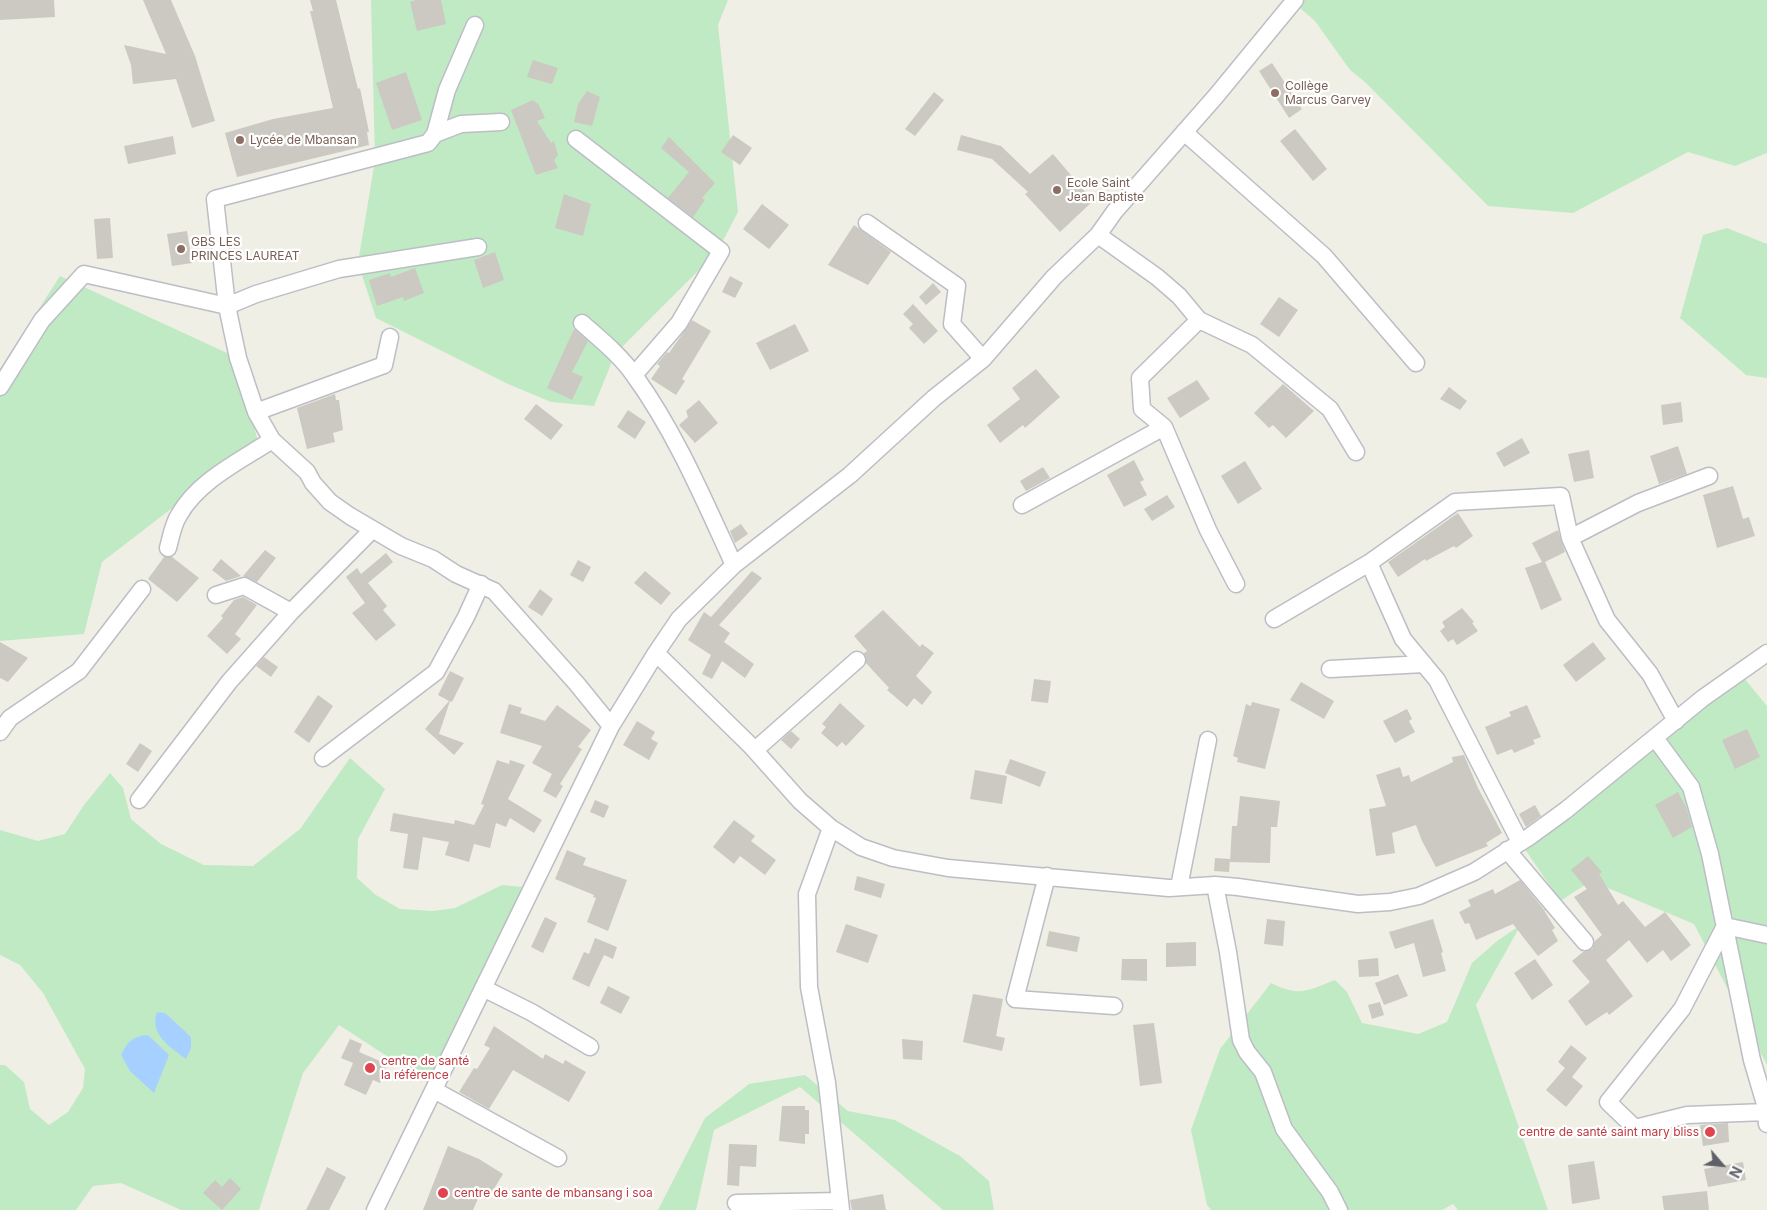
<!DOCTYPE html>
<meta charset="utf-8">
<style>
body{margin:0}
#map{position:relative;width:1767px;height:1210px;overflow:hidden;background:#f0efe5;font-family:Inter,sans-serif}
canvas{display:block}
.north{position:absolute;left:1697px;top:1140px;width:50px;height:50px;-webkit-text-stroke:4px #fff;paint-order:stroke;rotate:117deg;font-size:14px;font-weight:700;line-height:20px;text-align:center;color:#5d6067}
.north::after{content:'';display:block;margin:auto;width:18px;height:22px;background:#5d6067;clip-path:polygon(50% 0,100% 100%,50% 72%,0 100%)}
</style>
<div id="map">
<canvas width="1767" height="1210"></canvas>
<div class="north">N</div>
</div>
<script>
const c = document.querySelector('canvas').getContext('2d');
c.lineJoin = 'round';
function paint(path, color) {
  c.fillStyle = color;
  c.fill(path, 'evenodd');
}
function stroke(path, color, width, dash) {
  c.strokeStyle = color;
  c.lineWidth = width;
  c.lineCap = dash ? 'butt' : 'round';
  c.setLineDash(dash || []);
  c.stroke(path);
}
function write(font, color, halo, rows, align = 'center') {
  c.font = font + ' Inter,sans-serif';
  c.lineWidth = 4.5;
  c.setLineDash([]);
  c.textBaseline = 'middle';
  c.strokeStyle = halo;
  c.fillStyle = color;
  for (const [text, x, y, turn = 0] of rows) {
    c.save();
    c.translate(x, y);
    c.rotate((+turn || 0) * Math.PI / 180);
    c.textAlign = isNaN(turn) ? turn : align;
    if (halo) c.strokeText(text, 0, 0);
    c.fillText(text, 0, 0);
    c.restore();
  }
}
const green = new Path2D(`
 M371 0H728L718 25 738 212 717 252 615 354 594 406 551 402 508 384 376 318 358 263 375 160Z
 M1295 0H1767V153L1735 166 1688 152 1573 213 1488 206 1365 82 1350 70 1315 21 1293 2Z
 M1727 228 1767 244V378L1746 375 1680 318 1703 235Z
 M60 276 238 358 258 442 102 562 84 634 0 641V369Z
 M1740 673 1767 706V1065L1694 924 1591 881 1519 928 1476 1005 1548 1210H1458L1453 1204 1442 1210H1211L1207 1205 1191 1130 1220 1049 1271 983C1299 997 1307 991 1335 980L1347 992 1362 1023 1418 1034 1447 1022 1472 963 1497 941 1559 899 1520 842Z
 M350 758 385 789 358 839 357 878 376 895 400 909 433 911 455 908 502 885 534 888 433 1086 339 1025 303 1073 259 1210H181L121 1183 93 1186 76 1210H0V1065H5L24 1082 30 1109 49 1125 68 1112 83 1088 85 1069 43 993 20 965 0 955V830L38 841 65 834 84 805 110 773 123 788 131 819 161 844 204 865 253 866 300 829Z
 M805 1075 848 1111 895 1120 960 1156 989 1181 994 1210H943L800 1087 714 1130 696 1210H658L705 1118 749 1084Z`);
const water = new Path2D(`
 M157 1012 165 1013 191 1037V1048L186 1059C170 1047 149 1034 157 1012Z
 M148 1035 169 1055 154 1093 130 1071 121 1055C127 1042 133 1036 148 1035Z`);
const building = new Path2D(`
 M0 0H54L55 17 0 20Z
 M143 0H171L195 56 215 121 192 128 176 79 133 84 131 65 124 45 166 54Z
 M310 0H336L358 89 360 88 369 132H367L369 145 237 177 225 133 273 119 333 108 310 11H313Z
 M416 0H441L446 24 417 31 410 2Z
 M533 60 558 68 552 84 527 77Z
 M1272 63 1302 109 1289 118 1259 71Z
 M406 72 422 120 392 130 376 83Z
 M587 91 600 97 592 126 574 122 578 104Z
 M934 92 944 100 915 136 905 129Z
 M533 100 539 105 545 118 537 121 551 143 554 141 558 155 554 160 558 168 536 175 511 110Z
 M1295 129 1327 169 1313 181 1280 141Z
 M733 135 752 148 740 165 721 152Z
 M961 135 1001 146 1030 174 1053 154 1093 201 1060 232 1025 194 1028 192 992 159 957 150Z
 M173 136 176 154 128 164 124 146Z
 M669 137 715 183 702 198 705 200 693 217 668 198 689 172 661 148Z
 M564 194 591 204 583 236 555 228Z
 M762 204 789 225 769 249 743 229Z
 M110 218 113 258 97 259 94 219Z
 M854 225 891 252 868 285 828 265Z
 M187 231 192 263 172 266 167 234Z
 M495 252 504 280 483 288 474 260Z
 M415 268 424 293 404 301 403 297 377 306 369 280 390 273 391 277Z
 M730 276 743 283 735 298 722 292Z
 M933 283 941 292 926 305 919 297Z
 M1279 297 1298 310 1279 337 1260 324Z
 M913 304 938 331 924 344 909 328 913 324 903 314Z
 M692 320 711 331 682 379 685 381 676 395 651 379 660 366 657 364 667 352 669 353Z
 M795 324 809 351 770 370 756 343Z
 M574 329 588 341 572 372 583 377 572 400 547 388Z
 M1036 369 1060 397 1025 428 1023 425 1000 443 987 425 1020 399 1012 388Z
 M1197 380 1210 399 1180 418 1167 398Z
 M1283 384 1314 411 1286 438 1273 425 1269 428 1254 413Z
 M1449 387 1467 401 1460 410 1440 399Z
 M335 394 336 400H339L343 430 333 433 335 442 307 449 297 408Z
 M699 400 718 423 695 443 679 425 688 417 686 411Z
 M1681 402 1683 422 1663 425 1661 405Z
 M536 404 563 425 551 440 524 419Z
 M628 410 646 422 635 439 617 427Z
 M1522 438 1530 453 1504 467 1496 453Z
 M1678 446 1687 474 1659 484 1650 456Z
 M1589 450 1594 478 1574 482 1568 454Z
 M1134 460 1144 480 1140 482 1147 495 1124 507 1107 475Z
 M1245 461 1262 489 1238 504 1221 476Z
 M1043 467 1050 478 1026 491 1020 481Z
 M1733 486 1743 519 1749 517 1755 536 1717 548 1703 495Z
 M1167 495 1175 507 1152 521 1144 509Z
 M1458 513 1473 536 1456 548 1454 546 1426 561 1425 559 1398 577 1388 562Z
 M741 524 748 534 735 543 730 531Z
 M1558 530 1565 552 1545 562 1562 600 1541 610 1525 568 1542 562 1532 543Z
 M265 550 276 558 257 582 243 576Z
 M386 553 393 562 368 583 387 606 383 610 396 625 376 641 352 613 365 603 346 577 357 568 361 574Z
 M164 557H172L199 578 177 602 148 579Z
 M221 559 241 576 226 581 212 570Z
 M578 560 591 567 583 582 570 575Z
 M645 571 671 593 661 605 634 583Z
 M752 571 762 578 719 625 730 633 724 642 754 664 745 678 722 661 712 679 702 674 711 655 688 640 704 612 711 617Z
 M540 589 553 599 542 616 528 607Z
 M243 597 257 605 235 634 241 639 227 654 207 636 223 618 221 616 234 600Z
 M1462 608 1474 622 1472 623 1478 631 1457 645 1453 639 1448 642 1440 631 1445 627 1442 622Z
 M883 610 920 647 922 644 934 653 916 676 932 692 922 705 914 698 907 707 887 690 889 688 866 663 864 653 867 651 854 636Z
 M0 642 28 658 8 682 0 678Z
 M1593 642 1606 659 1576 682 1563 665Z
 M264 657 278 667 271 677 256 666Z
 M450 671 464 678 452 702 450 701 439 734 464 743 454 755 425 729 449 701 438 695Z
 M1034 679 1051 681 1048 703 1031 701Z
 M1301 682 1334 701 1324 719 1290 700Z
 M318 695 333 706 309 743 294 732Z
 M1252 702 1280 709 1265 769 1237 762 1238 758 1233 756 1246 704 1251 706Z
 M840 703 865 726 846 746 842 742 837 747 821 733 826 727 822 724Z
 M509 704 522 708 520 713 545 721 557 705 591 730 578 747 582 749 560 784 563 786 556 798 543 791 552 774 532 763 542 746 500 733Z
 M1527 705 1541 737 1533 740 1535 744 1514 753 1512 749 1497 755 1485 727 1511 716 1509 712Z
 M1407 709 1412 719 1409 721 1415 732 1395 743 1383 721Z
 M637 721 655 732 651 739 658 743 649 760 623 745Z
 M1747 729 1760 757 1735 769 1722 740Z
 M791 731 800 739 791 749 781 740Z
 M140 743 152 751 138 772 126 764Z
 M1464 755 1478 788 1502 833 1486 843 1488 846 1436 867 1422 841 1416 825 1392 833 1395 853 1376 856 1369 809 1386 806 1376 775 1400 767 1403 777 1409 775 1411 782 1453 762 1452 757Z
 M1010 759 1046 772 1040 787 1005 773Z
 M497 760 509 764 510 760 525 765 508 799 542 820 534 833 510 818 506 827 496 823 490 848 474 844 469 862 445 855 449 842 423 837 418 870 403 868 408 834 390 831 393 813 454 824 455 820 474 825 484 805 481 804Z
 M975 770 1007 776 1002 804 970 799Z
 M1678 792 1686 807 1692 827 1673 838 1655 805Z
 M1240 796 1280 801 1277 827H1271L1270 863 1230 862 1232 826H1237Z
 M595 800 609 806 604 818 590 812Z
 M1535 805 1541 816 1526 827 1519 814Z
 M734 820 755 836 751 841 776 860 765 875 740 856 734 864 713 847Z
 M567 850 586 858 583 865 627 880 608 931 587 922 596 898 593 897 594 895 555 879Z
 M1588 856 1602 872 1599 874 1618 905 1623 901 1645 927 1665 912 1691 945 1671 961 1663 950 1647 963 1629 940 1606 960 1633 996 1609 1015 1607 1012 1586 1026 1568 1001 1590 982 1572 961 1583 952 1592 949 1595 941 1602 935 1574 897 1587 889 1571 870Z
 M1215 858 1230 859 1229 872 1214 871Z
 M857 876 885 884 881 898 854 890Z
 M1520 880 1542 907 1555 928 1552 930 1558 941 1538 956 1513 924 1476 940 1469 923 1465 924 1459 912 1471 906 1468 900 1493 889 1495 894Z
 M545 917 557 923 543 953 531 947Z
 M1267 919 1285 921 1283 946 1264 944Z
 M1433 919 1443 952 1441 953 1446 971 1423 977 1414 943 1395 949 1389 932Z
 M846 924 878 935 868 963 836 952Z
 M1049 931 1080 937 1077 952 1046 946Z
 M595 938 617 947 613 959 604 955 589 987 572 979 584 952 589 954Z
 M1196 942V966L1166 967V943Z
 M1378 958 1379 976 1359 977 1358 960Z
 M1122 959H1147V981L1121 980Z
 M1535 959 1553 985 1532 1000 1514 973Z
 M1398 974 1408 996 1384 1005 1375 983Z
 M608 986 630 997 621 1014 600 1003Z
 M973 994 1003 999 996 1036 1005 1038 1002 1051 963 1042Z
 M1380 1002 1384 1015 1372 1019 1368 1005Z
 M1154 1023 1162 1083 1140 1086 1133 1025Z
 M494 1026 543 1059 545 1054 563 1064 565 1060 586 1072 569 1102 513 1070 489 1109 459 1092 474 1068 477 1069 490 1048 484 1045Z
 M350 1039 362 1044 359 1052 387 1064 380 1083 373 1080 366 1095 344 1085 353 1063 341 1058Z
 M902 1039 923 1041 922 1060 903 1059Z
 M1571 1045 1587 1058 1572 1077 1583 1086 1566 1107 1546 1090 1565 1068 1558 1062Z
 M782 1106H805V1110H809V1134H805V1144L779 1141Z
 M1728 1123 1729 1142 1703 1146 1700 1125Z
 M729 1144 757 1145 756 1167 740 1166 739 1186 727 1185Z
 M448 1146 479 1159 503 1174 489 1197 481 1192 473 1210H423Z
 M1594 1161 1600 1199 1572 1204 1568 1165Z
 M1743 1162 1746 1180 1708 1187 1704 1169Z
 M327 1167 346 1177 329 1210H306Z
 M230 1178 241 1189 222 1210 203 1193 215 1180 222 1187Z
 M1707 1191 1709 1210H1664L1662 1196Z
 M883 1194 886 1210H852L850 1200Z`);
const minor = new Path2D(`
 M475 25 447 90 435 134 428 143 215 199 227 306 238 358 256 412 272 440 307 472 313 483 330 502 350 516 401 546 433 559 456 574 494 591 577 684 611 726
 M1184 132 1324 256 1416 363
 M435 134 461 124 501 122
 M576 139 721 251 679 323 634 375
 M867 223 957 286 952 324 983 359
 M1098 235 1157 277 1179 296 1199 320 1252 345 1330 409 1356 452
 M1199 320 1140 378 1142 409 1164 427 1208 530 1236 584
 M582 323C600 339 620 355 634 375 676 433 704 500 734 565
 M0 387 42 320 84 274 227 306 256 294 339 269 478 247
 M256 412 384 365 390 337
 M1022 505 1164 427
 M168 548C171 537 173 524 179 515 198 481 240 461 272 440
 M1369 563 1403 639 1437 680 1520 842
 M216 595 244 586 291 612
 M1274 619 1369 563 1455 502 1561 496 1570 538
 M656 653 751 746 800 801 831 828 861 847 893 858 948 868 1169 888 1215 885 1238 887 1358 904 1390 902 1419 896 1474 872 1529 837 1566 810 1703 698 1767 653
 M1330 669 1424 664
 M1676 721 1650 674 1607 620 1570 538 1638 503 1709 476
 M0 732 10 718 79 671 142 589
 M1655 738 1691 787 1710 854 1752 1060 1765 1104 1767 1124
 M755 750 857 660
 M323 758 436 672 466 617 481 584
 M139 800 229 682 291 612 372 530
 M831 828 807 894 809 987 827 1083 841 1210
 M1507 850 1585 942
 M1047 876 1015 999 1114 1006
 M1215 885 1228 952 1241 1040 1247 1052 1263 1072 1284 1129 1330 1192 1339 1210
 M1179 887 1208 740
 M1725 926 1682 1009 1608 1102 1635 1128 1687 1115 1766 1112
 M1725 926 1767 935
 M483 988 531 1012 590 1047
 M434 1090 558 1158
 M736 1203 839 1201
 M375 1210 611 726 656 653 679 619 734 565 850 475 934 398 983 359 1054 277 1098 235 1115 211 1216 96 1295 0`);
const markers = [
 [1275,93,5,"#8d6e63"],
 [240,140,5,"#8d6e63"],
 [1057,190,5,"#8d6e63"],
 [181,249,5,"#8d6e63"],
 [370,1068,6,"#e0444e"],
 [1710,1132,6,"#e0444e"],
 [443,1193,6,"#e0444e"]
];
const educationNames = [
 ["Collège",1285,86],
 ["Marcus Garvey",1285,100],
 ["Lycée de Mbansan",250,140],
 ["Ecole Saint",1067,183],
 ["Jean Baptiste",1067,197],
 ["GBS LES",191,242],
 ["PRINCES LAUREAT",191,256]
];
const healthNames = [
 ["centre de santé",381,1061],
 ["la référence",381,1075],
 ["centre de santé saint mary bliss",1699,1132,"right"],
 ["centre de sante de mbansang i soa",454,1193]
];
paint(green, '#c0eac4');
paint(water, '#a6d0ff');
paint(building, '#cbc9c2');
stroke(minor, '#bcbec5', 19);
stroke(minor, '#fff', 16);
for (const [x, y, r, color] of markers) {
  const dot = new Path2D();
  dot.arc(x, y, r, 0, 2 * Math.PI);
  c.fillStyle = color;
  c.fill(dot);
  stroke(dot, '#fff', 2);
}
write('12px', '#785e54', '#fff', educationNames, 'left');
write('12px', '#be3a42', '#fff', healthNames, 'left');
</script>
